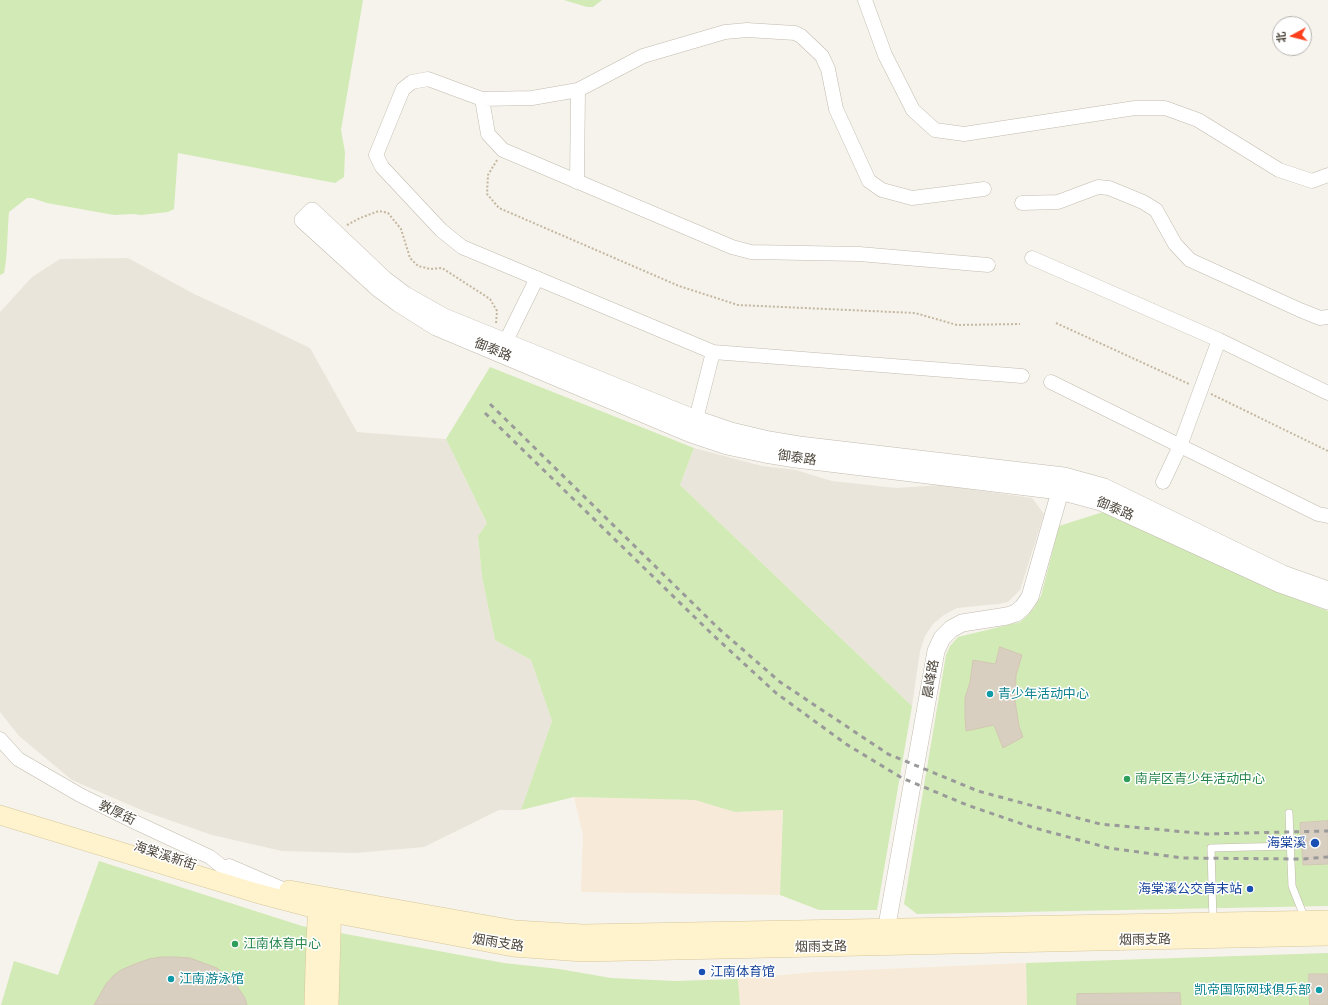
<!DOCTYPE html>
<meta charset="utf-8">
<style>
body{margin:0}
#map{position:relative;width:1328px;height:1005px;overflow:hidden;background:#f6f3ec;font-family:Cabin,"Noto Sans SC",sans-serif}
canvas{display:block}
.north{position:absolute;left:1272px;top:16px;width:40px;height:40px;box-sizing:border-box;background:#fff;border:1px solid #b7b4b0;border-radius:50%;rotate:263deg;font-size:11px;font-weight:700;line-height:16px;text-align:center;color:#4b4439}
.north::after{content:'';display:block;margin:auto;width:14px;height:18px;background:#fc3f1d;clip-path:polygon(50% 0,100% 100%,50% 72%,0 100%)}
</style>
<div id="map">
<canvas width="1328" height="1005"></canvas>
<div class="north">北</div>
</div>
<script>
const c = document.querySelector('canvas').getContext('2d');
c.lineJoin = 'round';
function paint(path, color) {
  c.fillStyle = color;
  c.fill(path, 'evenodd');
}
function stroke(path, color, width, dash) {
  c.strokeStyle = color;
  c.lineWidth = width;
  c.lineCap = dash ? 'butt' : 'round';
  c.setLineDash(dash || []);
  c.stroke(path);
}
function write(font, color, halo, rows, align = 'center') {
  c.font = font + ' Cabin,"Noto Sans SC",sans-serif';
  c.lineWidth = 3;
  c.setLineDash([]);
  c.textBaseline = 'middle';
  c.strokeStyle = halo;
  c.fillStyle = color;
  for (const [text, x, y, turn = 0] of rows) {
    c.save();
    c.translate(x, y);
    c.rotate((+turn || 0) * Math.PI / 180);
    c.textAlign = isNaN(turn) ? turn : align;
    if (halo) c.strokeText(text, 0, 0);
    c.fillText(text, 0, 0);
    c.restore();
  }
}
const residential = new Path2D(`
 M128 258 194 294 260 324 310 348 357 432 446 439 487 523 478 536 482 577 495 640 531 660 552 721 521 810H499L424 847 356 853 282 851 212 835 146 812 72 780 19 736 0 712V312L32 277 60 259Z
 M694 448 762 466 796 470 832 481 896 488 941 485 1032 498 1044 514 1020 590 1008 602 998 604 957 608 944 615 933 624 925 636 920 651 912 706 680 485Z`);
const commercial = new Path2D(`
 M574 797 695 800 735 812 783 810 780 895 581 892 583 835Z
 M1026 963 1027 1005H740L738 979 816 972Z`);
const green = new Path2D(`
 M0 0H363L341 130 345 152 344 177 335 183 178 153 174 209 168 212 141 215 134 214 114 215 47 203 32 198H27L9 212C7 232 8 253 4 273L0 275Z
 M564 0H602L593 7H587Z
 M490 367 694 448 680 485 912 706 877 910H819L780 895 783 810 735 812 695 800 574 797 521 810 552 721 531 660 495 640 482 577 478 536 487 523 446 439Z
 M1103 512 1276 591 1328 611V906L917 914 904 904 946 655 950 646 958 637 1020 622 1027 616 1034 608 1041 596 1059 526Z
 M99 861 302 926 504 963 559 969 611 978 675 981 738 979 740 1005H1L14 961 58 975Z
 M1328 953V1005H1027L1026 963Z`);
const building = new Path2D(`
 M1000 647 1022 655 1016 675 1015 701 1019 726 1023 737 1003 748 994 725 966 731 965 717V698L970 682 973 660 995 664Z
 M1328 821V864L1303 865 1300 823Z
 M162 957H176L190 958 217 968 235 983 245 998 247 1005H94L106 984 113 976 121 970 135 964 149 959Z
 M1309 974H1328V1005H1310Z
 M1180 993 1181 1005H1077V994Z`);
const path = new Path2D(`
 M497 160 488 175 487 194 499 208 679 286 738 305 915 313 957 325 1020 324
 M347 225 360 218 379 211 388 213 401 229 410 258 418 266 430 269 442 268 490 299 497 311 496 324
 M1056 323 1189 384
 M1211 394 1328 451`);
const service = new Path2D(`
 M1289 813 1292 886 1305 919
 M1213 922 1211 848 1290 846`);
const minor = new Path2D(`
 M865 0 885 55 913 110 935 130 964 134 1135 108H1165L1198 120 1279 170 1312 181 1328 175
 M482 99 488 134 503 150 732 247 751 252 859 254 988 265
 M577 182 578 90
 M984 189 912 198 882 190 869 181 836 109 828 69 822 56 801 36 795 33 747 30 725 32 643 56 578 90 532 98 482 99 428 79 412 82 403 89 376 155 382 167 441 230 462 247 713 352 1022 376
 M1022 203 1058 202 1098 187 1109 188 1143 202 1156 210 1175 244 1190 260 1300 310 1320 318 1328 317
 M1032 258 1219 340 1328 393
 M501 351 537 278
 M1051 382 1318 514 1328 516
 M696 419 713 352
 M1163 482 1180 446 1219 340
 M0 739 18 759 80 795 137 823 210 857 250 889
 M229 866 280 888`);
const tertiary = new Path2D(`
 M1328 590 1283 574 1104 487 1064 476 799 445 769 440 731 431 696 419 444 317 405 295 385 280 312 211 303 220 379 289 398 303 436 327 691 434 727 446 765 454 796 459 1060 491 1101 502 1280 584 1328 601
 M884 942 936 651 942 638 951 629 962 623 1007 616 1016 613 1023 607 1030 597 1063 481`);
const secondary = new Path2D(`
 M0 815 256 893 332 913 513 947 583 952 1328 936
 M289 890 515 930 583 934 1328 920
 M314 1005 315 967 318 899
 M329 1005 332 900`);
const rail = new Path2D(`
 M490 404 718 628 780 682 888 754 978 791 1100 824 1207 834 1328 831
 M485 413 713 635 776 693 846 744 902 778 967 805 1031 827 1109 848 1183 858 1302 859 1328 857`);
const markers = [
 [990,694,4,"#0f9aa8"],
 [1127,779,4,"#2e9e5b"],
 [1315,843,5,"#1a4fb4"],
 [1250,889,4,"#1a4fb4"],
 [235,944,4,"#2e9e5b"],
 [702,972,4,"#1a4fb4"],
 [171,979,4,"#0f9aa8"],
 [1319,990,4,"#0f9aa8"]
];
const streetNames = [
 ["御泰路",493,350,22],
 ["御泰路",797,458,8],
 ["御泰路",1115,509,23],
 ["晨峰路",931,679,-80],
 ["敦厚街",117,813,26],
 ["海棠溪新街",165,856,18],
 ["烟雨支路",1145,940,-1],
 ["烟雨支路",498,943,9],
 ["烟雨支路",821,947,-1]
];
const cultureNames = [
 ["青少年活动中心",998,694],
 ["江南游泳馆",179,979],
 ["凯帝国际网球俱乐部",1311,990,"right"]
];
const leisureNames = [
 ["南岸区青少年活动中心",1135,779],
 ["江南体育中心",243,944]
];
const transitNames = [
 ["海棠溪",1306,843],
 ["海棠溪公交首末站",1242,889],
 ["江南体育馆",710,972,"left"]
];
paint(residential, '#eae5da');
paint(commercial, '#f7ead8');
paint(green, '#d2eab5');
paint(building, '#d8cfc1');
stroke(building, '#d3c7b4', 1);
stroke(service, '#c2bbae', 8);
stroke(minor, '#c2bbae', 15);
stroke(tertiary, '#c2bbae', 18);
stroke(secondary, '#d6c79b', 20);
stroke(path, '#c4b79f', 2, [2, 2]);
stroke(service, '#fff', 7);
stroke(minor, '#fff', 14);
stroke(tertiary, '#fff', 17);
stroke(secondary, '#fff3cd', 19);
stroke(rail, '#9a9a9a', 3, [5, 5]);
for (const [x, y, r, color] of markers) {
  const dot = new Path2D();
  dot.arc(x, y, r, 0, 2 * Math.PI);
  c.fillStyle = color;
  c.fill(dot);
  stroke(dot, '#fff', 1.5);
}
write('13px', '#4b4439', '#fff', streetNames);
write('13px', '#0d838f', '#fff', cultureNames, 'left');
write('13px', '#27864d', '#fff', leisureNames, 'left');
write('13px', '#164399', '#fff', transitNames, 'right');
</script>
